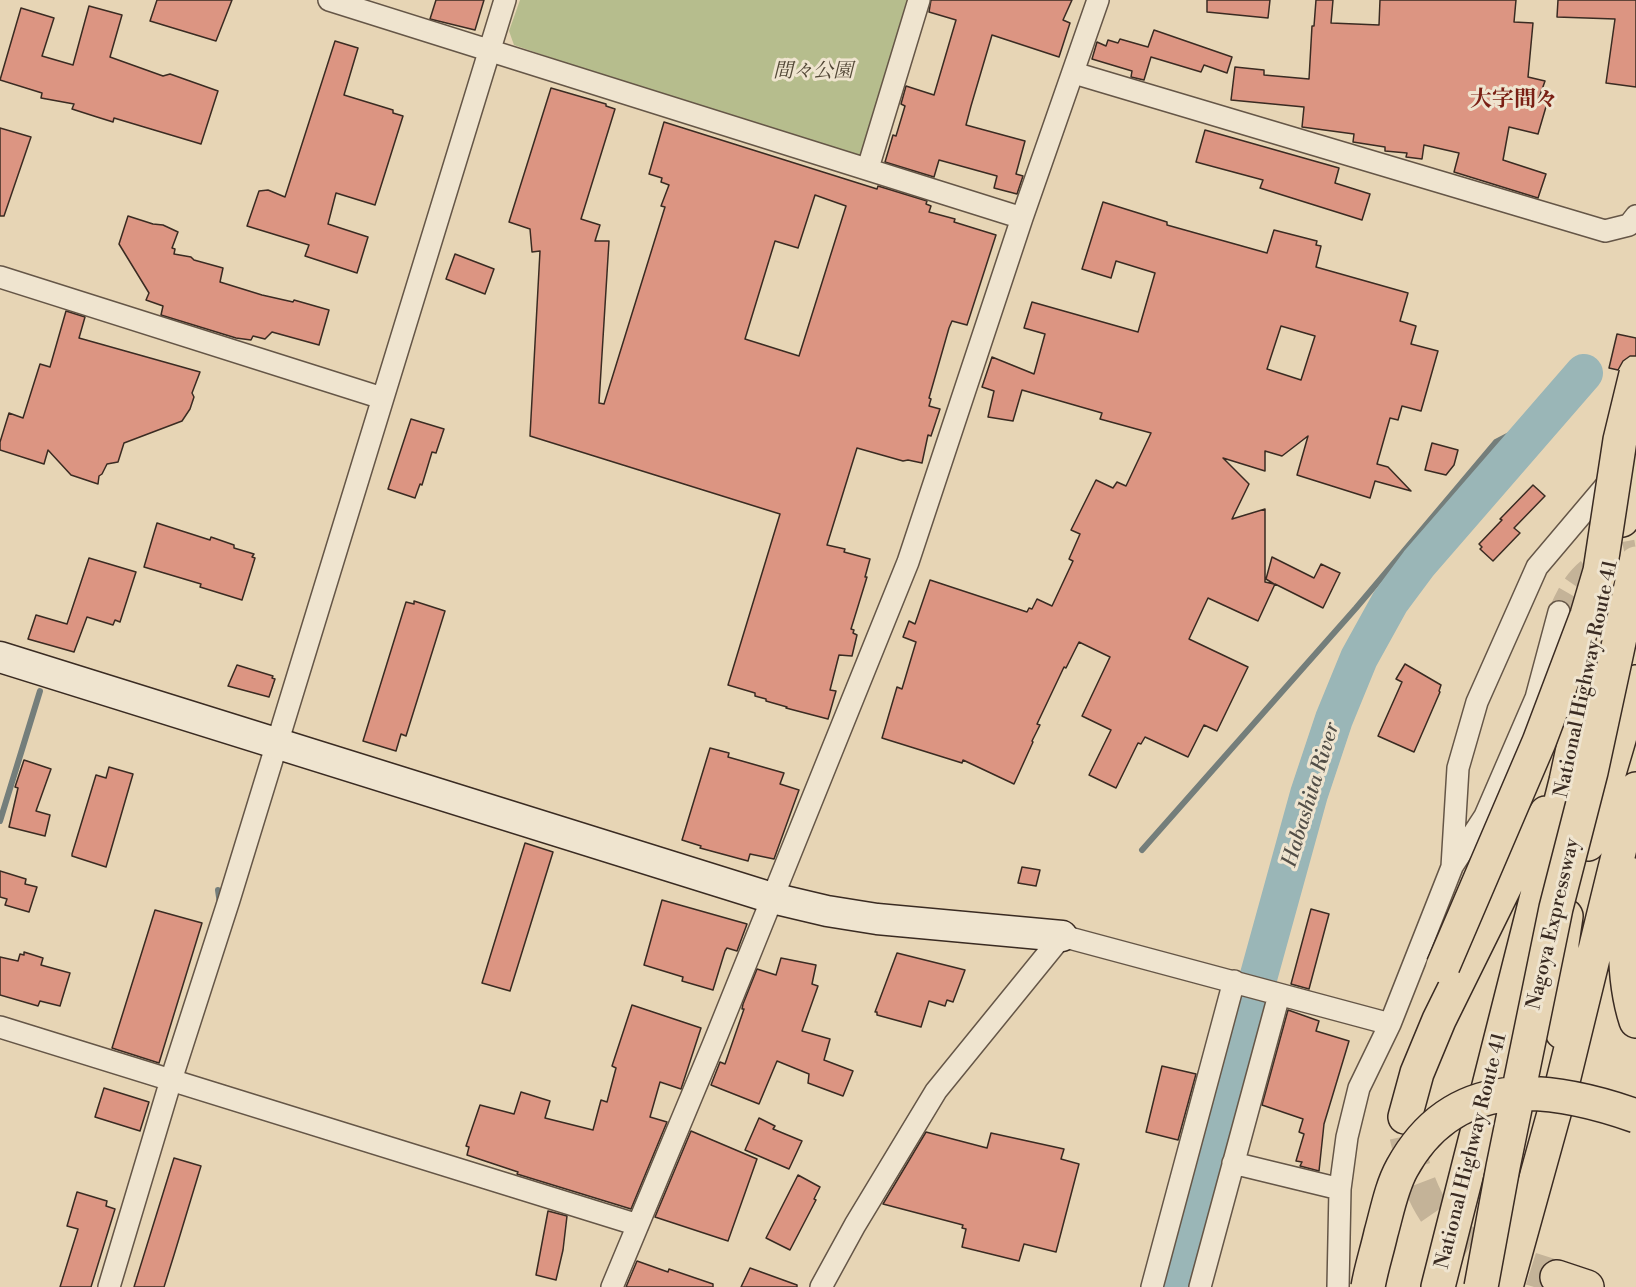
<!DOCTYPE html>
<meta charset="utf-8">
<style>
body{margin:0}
canvas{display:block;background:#e7d5b5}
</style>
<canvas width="1636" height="1287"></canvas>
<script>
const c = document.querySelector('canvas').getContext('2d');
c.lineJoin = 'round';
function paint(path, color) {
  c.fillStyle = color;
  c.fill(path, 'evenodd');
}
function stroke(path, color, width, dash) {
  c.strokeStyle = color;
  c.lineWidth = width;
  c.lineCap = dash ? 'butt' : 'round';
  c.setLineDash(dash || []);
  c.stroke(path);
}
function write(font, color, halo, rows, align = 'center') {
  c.font = font + ' "Libre Bodoni","Noto Serif JP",serif';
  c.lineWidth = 6;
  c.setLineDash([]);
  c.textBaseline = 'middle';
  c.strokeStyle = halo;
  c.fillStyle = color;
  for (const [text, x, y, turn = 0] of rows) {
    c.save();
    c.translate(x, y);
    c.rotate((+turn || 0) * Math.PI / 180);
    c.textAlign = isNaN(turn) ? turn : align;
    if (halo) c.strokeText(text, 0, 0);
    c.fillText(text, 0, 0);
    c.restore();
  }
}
const green = new Path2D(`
 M520 0H911L865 150 852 161 514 45 509 31Z`);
const stream = new Path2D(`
 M0 821 40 691
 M1142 850 1356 608 1496 442 1548 415
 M218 890 220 904`);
const river = new Path2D(`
 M1179 1287 1259 975 1309 794 1334 719 1359 658 1390 602 1419 563 1584 373`);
const building = new Path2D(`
 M157 0H232L216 41 150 21Z
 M436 0H484L475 30 430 19Z
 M931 0H1072L1063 20 1070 23 1059 57 992 35 971 106 966 125 1025 141 1016 174 1023 176 1017 194 994 188 997 176 939 160 934 177 885 162 893 135 896 136 905 106 901 104 906 86 934 95 956 20 929 12Z
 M1207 0H1270L1268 18 1207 12Z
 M1316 0H1333L1331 23 1379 25 1380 0H1516L1514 22 1533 23 1528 77 1545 81 1539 98 1548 100 1538 134 1509 127 1503 160 1546 174 1538 198 1454 172 1459 153 1424 145 1422 159 1406 157 1407 153 1385 151V147L1353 142 1354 134 1302 127 1304 107 1231 100 1235 67 1264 70V75L1309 79 1312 26H1314Z
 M1558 0H1636V87L1606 83 1615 19 1557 17Z
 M89 6 122 15 110 57 163 76 170 74 218 91 201 144 114 118 113 122 97 117 72 109 74 104 41 98 42 93 0 80 21 8 54 18 42 56 73 65Z
 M1154 30 1232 57 1227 73 1204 65 1201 72 1151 57 1144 80 1131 77 1132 71 1092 59 1097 42 1106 46 1108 40 1118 43 1120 39 1148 47Z
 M335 41 358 48 344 95 393 110V113L403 116 375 205 336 193 328 224 368 237 357 273 305 256 309 245 247 226 259 191 268 190 285 197Z
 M551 88 606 104V106L615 109 581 219 600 225 595 241H609L599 403 604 404 665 207 661 206 669 185 661 182 662 178 649 174 664 122 877 189 878 186 927 201 926 204 931 206 929 212 955 219 954 222 996 235 967 325 952 321 949 328 929 398 931 399 929 406 940 409 931 436 928 435 922 463 908 460 903 461 857 448 827 545 845 549 844 552 870 559 865 577H867L851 629 854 630 853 633 857 635 852 656 839 655 830 690 836 691 828 719 786 708 787 707 766 701V699L755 696V693L728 685 780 514 530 436 540 251 532 252 530 229 509 222ZM815 195 846 206 799 356 745 339 775 241 798 248Z
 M0 128 31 137 4 216H0Z
 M1205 130 1339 168 1335 183 1370 194 1362 220 1260 188 1263 180 1196 162Z
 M1103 202 1167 222V225L1267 253 1274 230 1317 241 1316 245 1321 246 1316 267 1408 293 1400 321 1416 326 1411 344 1438 351 1421 411 1402 406 1398 420 1390 418 1377 464 1388 467 1411 491 1375 481 1370 498 1297 475 1308 436 1282 456 1265 451V471L1223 458 1249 484 1232 519 1265 509V582L1274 584 1266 579 1272 557 1314 578 1321 564 1340 573 1323 608 1275 584 1258 621 1208 598 1189 639 1248 667 1217 731 1204 725 1188 757 1145 737 1141 744 1138 743 1116 788 1089 775 1111 730 1082 716 1110 657 1079 642 1066 668 1064 667 1037 724 1040 725 1032 741 1033 742 1014 784 963 760 962 763 882 738 897 687 902 689 916 642 903 637 909 621 915 624 930 580 1027 612 1029 608 1032 609 1037 599 1052 606 1073 561 1069 559 1080 534 1071 530 1096 480 1113 488 1117 482 1126 486 1151 433 1100 419 1102 413 1022 390 1013 421 988 417 994 391 982 387 992 357 1034 374 1045 334 1024 328 1032 302 1138 332 1155 273 1116 261 1111 278 1082 269ZM1281 326 1315 336 1301 380 1267 369Z
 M128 216 153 224 163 225 178 232 172 248 175 249 174 254 191 257 194 260 223 268 220 282 262 295 293 302 294 300 329 310 319 345 272 332 265 339 253 336 251 340 236 338 161 315 163 306 146 300 149 293 119 244Z
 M455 254 494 269 485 294 446 279Z
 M66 311 85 317 79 338 200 372 192 393 194 397 190 409 182 421 124 443 118 462 107 464 102 474 99 476 98 484 71 475 48 450 44 464 0 450V442L9 413 23 418 40 364 50 367Z
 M1617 334 1636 338V356H1630L1623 361 1618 370 1609 368Z
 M411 419 444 429 436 453 432 452 422 485 420 484 415 498 388 489Z
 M1432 443 1458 450 1454 465 1446 475 1425 470Z
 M1533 485 1545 496 1514 528 1520 533 1493 561 1480 549 1482 547 1479 544 1502 520 1500 519Z
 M157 523 210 540 211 537 234 545V548L254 554 252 557 255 558 242 600 200 587 201 584 144 567Z
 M89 558 136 572 120 622 115 620 113 625 87 617 74 652 28 639 36 615 67 624Z
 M414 601 445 611 406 736 401 734 396 751 363 741 406 602 414 604Z
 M1405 664 1441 685 1439 691 1440 692 1414 752 1378 736 1402 682 1396 679Z
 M237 665 273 676 272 678 275 679 269 697 228 686Z
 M710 748 729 753 728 757 784 773 780 784 799 790 774 859 750 854 748 861 700 848 701 846 682 840Z
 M24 760 51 769 36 811 50 815 45 836 9 827 18 788 15 787Z
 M109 767 133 774 106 867 72 856V854L96 775 106 778Z
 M525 843 553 852 510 991 482 983Z
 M1022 867 1040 870 1036 886 1018 883Z
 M0 871 26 879 25 884 37 887 29 912 5 905 7 899 0 897Z
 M662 900 747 924 737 951 727 948 725 951 713 990 682 981 683 977 644 965Z
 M1311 909 1329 914 1309 989 1291 984Z
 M155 910 202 923 159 1063 112 1048Z
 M24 952 43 958 41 965 70 973 60 1006 40 1001 38 1006 0 995V957L18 961 20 954 24 955Z
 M897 953 965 970 953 1002 947 1000 945 1006 929 1001 921 1027 877 1015V1012H875Z
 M781 958 816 965 812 984 818 986 802 1031 830 1039 824 1060 853 1071 843 1096 808 1083 809 1074 777 1061 759 1104 711 1085 720 1062 725 1064 744 1009H742L743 1004 757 969 776 975Z
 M632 1005 701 1028 681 1089 660 1082 650 1117 667 1122 631 1209 517 1174 518 1172 467 1155 469 1147 466 1146 480 1105 514 1114 521 1092 550 1101 545 1118 593 1130 601 1100 607 1102 616 1068 612 1066Z
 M1288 1010 1319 1021 1316 1031 1349 1041 1324 1124 1319 1171 1300 1166 1302 1162 1296 1161 1304 1134 1299 1132 1303 1119 1262 1105Z
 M1162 1066 1196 1074 1178 1140 1146 1132Z
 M104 1088 149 1102 140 1131 95 1117Z
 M759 1118 775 1126 773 1129 802 1141 789 1169 745 1150Z
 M691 1131 757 1159 728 1241 655 1217Z
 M926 1132 987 1148 991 1133 1064 1149 1061 1159 1079 1164 1056 1252 1024 1244 1019 1261 962 1247 966 1229 962 1228 963 1225 883 1204Z
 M174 1158 201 1166 174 1255 164 1287H134Z
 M798 1175 820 1187 814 1199 816 1200 790 1250 766 1238Z
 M77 1192 107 1201 106 1206 115 1209 91 1287H60L78 1229 67 1226Z
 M548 1211 567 1216 563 1250 556 1280 536 1275Z
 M637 1261 668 1272 669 1269 713 1284V1287H626Z
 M750 1268 797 1285V1287H741Z`);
const streetTunnel = new Path2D(`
 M1559 612C1575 573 1594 557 1636 550`);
const highwayTunnel = new Path2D(`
 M1406 1136C1429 1240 1463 1247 1557 1277`);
const street = new Path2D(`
 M329 0 1022 218
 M1074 73 1605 231 1629 225 1636 216
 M868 168 919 0
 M0 277 382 398
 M1453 865 1485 816 1536 698 1559 612
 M0 1027 638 1225
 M1233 1163 1340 1189
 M109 1287 171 1080 229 900 505 0
 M612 1287 713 1045 908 562 1022 218 1098 0
 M821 1287 855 1225 936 1091 1062 936 1390 1024
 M1152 1287 1234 981
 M1200 1287 1279 995
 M1338 1287 1340 1189 1347 1137 1359 1088 1390 1024 1452 867 1458 768 1477 702 1537 567 1614 476`);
const secondary = new Path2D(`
 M0 657 772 898 827 911 877 919 1062 936`);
const highway = new Path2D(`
 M1622 520 1636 454
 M1588 844 1636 682
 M1630 874C1625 921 1621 975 1636 1021
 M1562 1032V943L1566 916
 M1405 1117 1417 1073 1439 1020 1516 864 1546 813
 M1557 1277 1587 1287
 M1438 1287 1566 781 1607 590
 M1506 1287 1563 1081 1631 803 1636 789`);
const highwayBridge = new Path2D(`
 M1443 966 1539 742 1587 615 1600 571 1620 440 1636 374
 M1368 1287C1371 1269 1377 1251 1381 1233 1387 1212 1391 1188 1402 1168 1454 1073 1548 1085 1636 1116
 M1481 1287 1503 1167 1556 908 1591 772 1636 563`);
const parkNames = [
 ["間々公園",813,72]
];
const streetNames = [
 ["National Highway Route 41",1587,679,-78],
 ["Nagoya Expressway",1554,924,-77],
 ["National Highway Route 41",1472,1151,-76]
];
const waterNames = [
 ["Habashita River",1312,795,-73]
];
const quarterNames = [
 ["大字間々",1514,101]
];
paint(green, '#b6bd8d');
stroke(stream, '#747e7b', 6);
stroke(river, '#9ab6b7', 38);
paint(building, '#dc9582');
stroke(building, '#3a2b22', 1.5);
stroke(streetTunnel, '#c4b398', 21, [21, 10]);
stroke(highwayTunnel, '#c4b398', 33, [33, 16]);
stroke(street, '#655647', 24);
stroke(secondary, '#3a2b22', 33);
stroke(highway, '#3a2b22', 36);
stroke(street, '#efe4cf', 21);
stroke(secondary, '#efe4cf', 30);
stroke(highway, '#e7d5b5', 33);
stroke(highwayBridge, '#3a2b22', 36, []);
stroke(highwayBridge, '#e7d5b5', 33);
write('italic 20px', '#534837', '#efe4cf', parkNames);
write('20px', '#3a2b22', '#efe4cf', streetNames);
write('italic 21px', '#524e47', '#efe4cf', waterNames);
write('bold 22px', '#7a1f14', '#efe4cf', quarterNames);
</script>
